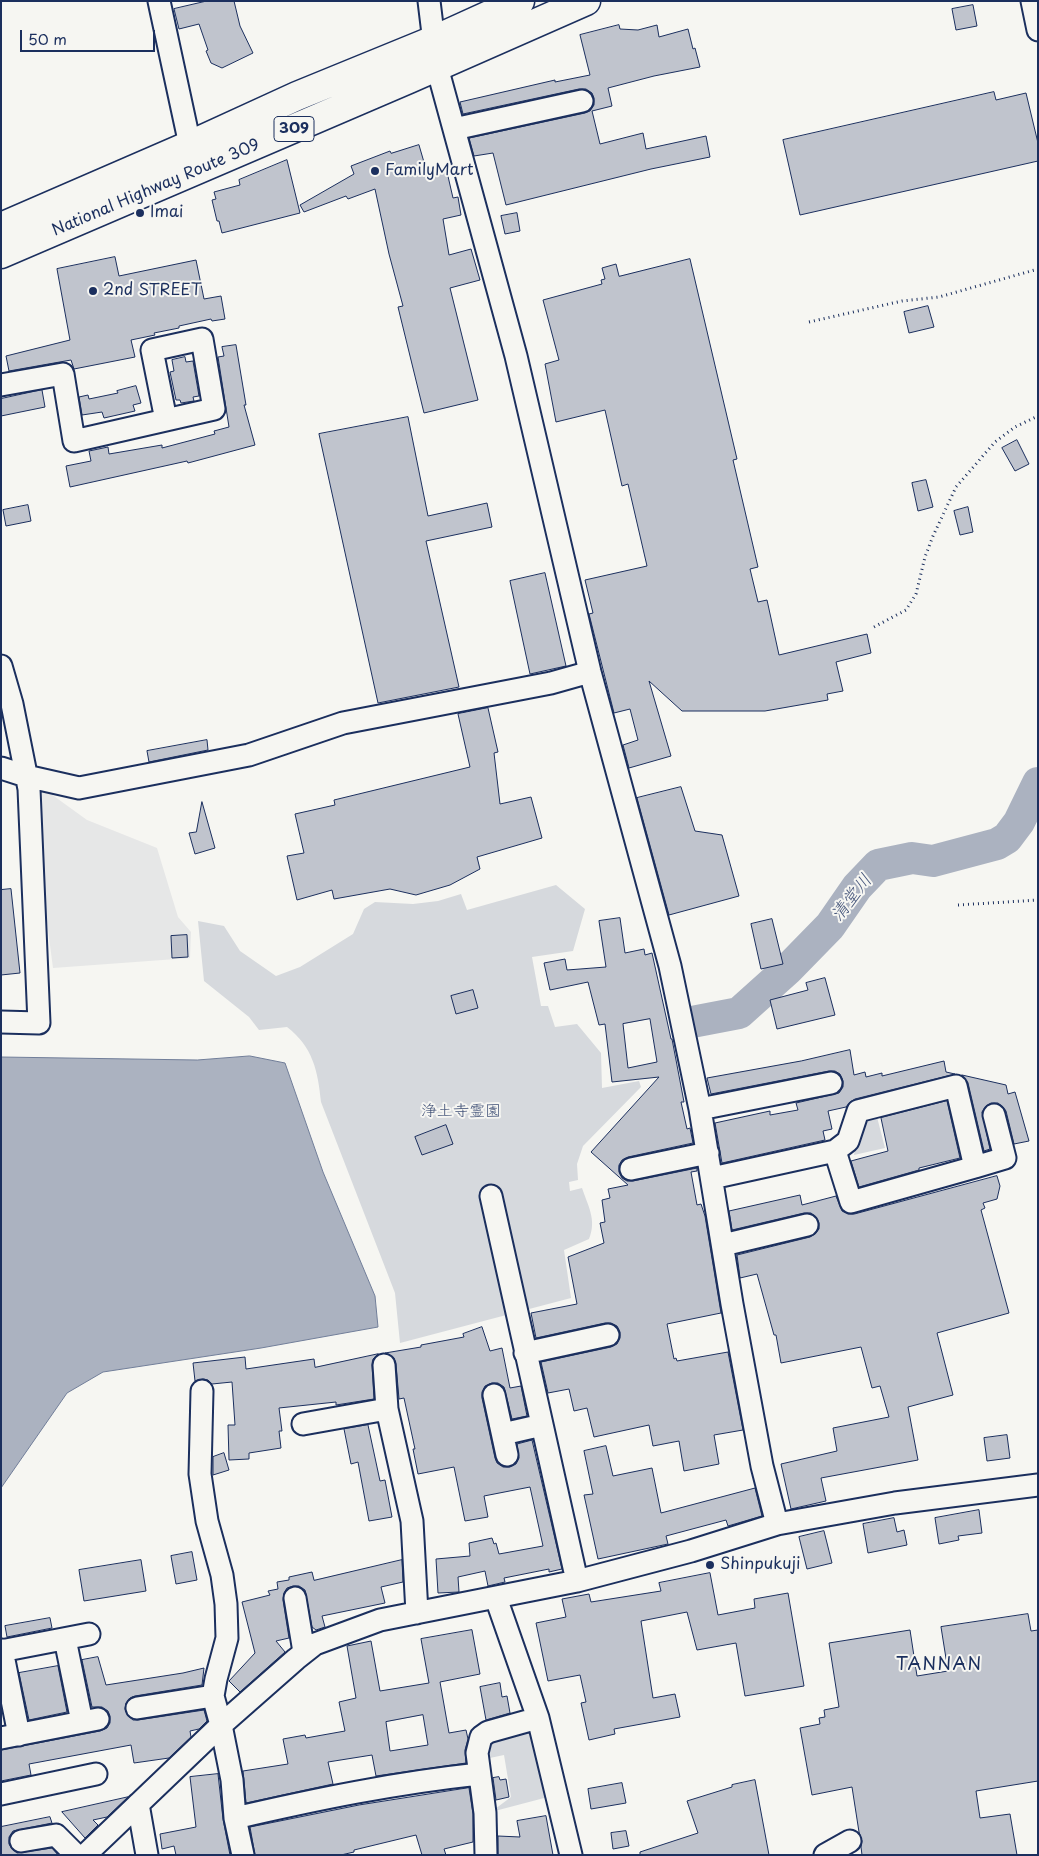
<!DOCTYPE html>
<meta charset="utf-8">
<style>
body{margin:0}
#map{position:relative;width:1039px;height:1856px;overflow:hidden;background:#f6f6f2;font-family:"Playpen Sans",sans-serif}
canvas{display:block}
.frame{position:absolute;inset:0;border:2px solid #1b2f5e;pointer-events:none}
.scale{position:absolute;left:20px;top:30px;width:135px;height:22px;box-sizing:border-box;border:2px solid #1b2f5e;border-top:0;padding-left:6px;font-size:15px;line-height:18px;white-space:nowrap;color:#1b2f5e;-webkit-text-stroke:4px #f6f6f2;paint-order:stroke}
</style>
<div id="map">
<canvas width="1039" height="1856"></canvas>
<div class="frame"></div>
<div class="scale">50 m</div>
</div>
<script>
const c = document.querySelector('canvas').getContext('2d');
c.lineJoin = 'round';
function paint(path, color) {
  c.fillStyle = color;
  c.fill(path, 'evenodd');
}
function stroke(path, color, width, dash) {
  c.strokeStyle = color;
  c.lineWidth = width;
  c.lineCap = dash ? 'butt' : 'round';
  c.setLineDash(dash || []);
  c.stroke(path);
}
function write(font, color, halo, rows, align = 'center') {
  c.font = font + ' "Playpen Sans","Klee One",sans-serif';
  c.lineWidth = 4;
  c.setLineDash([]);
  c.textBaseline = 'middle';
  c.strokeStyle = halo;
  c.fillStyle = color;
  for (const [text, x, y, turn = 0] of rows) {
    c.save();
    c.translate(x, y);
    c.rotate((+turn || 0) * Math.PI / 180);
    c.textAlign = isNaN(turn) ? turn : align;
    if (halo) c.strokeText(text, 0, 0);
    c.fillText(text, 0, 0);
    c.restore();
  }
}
const built = new Path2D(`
 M40 786 87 820 157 848 178 917 191 932 190 958 53 968 36 839Z`);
const green = new Path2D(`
 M556 885 585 909 573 951 532 957 541 1006H548L555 1027 577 1024 601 1053 602 1088 639 1081 641 1087 583 1146 577 1164 578 1180 569 1182 570 1191 582 1188C588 1206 597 1220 589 1239L564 1250 571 1298 400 1343 395 1293 321 1102C318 1071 313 1047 287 1027L259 1030 249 1017 204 981 198 921 224 926 240 951 276 976 300 967 353 934 364 909 375 902 413 904 438 901 461 894 467 910Z
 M877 1117 885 1148 854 1155C858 1136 855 1122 877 1117Z
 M532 1728 548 1797 491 1812 511 1797 504 1755 485 1759 486 1748 492 1739Z`);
const water = new Path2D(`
 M250 1056 285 1063 323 1172 375 1296 378 1327 261 1348 103 1372 67 1393 1 1488V1057L197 1060Z`);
const river = new Path2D(`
 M692 1022 739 1013 788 969 830 926 857 887 878 865 912 858 933 861 997 844 1007 838 1019 822 1038 783`);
const building = new Path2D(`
 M207 1H234L240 26 253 53 222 68 211 63 206 51 208 50 199 24 179 29 174 9Z
 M973 5 977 26 956 30 952 9Z
 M619 25 620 29 638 30 657 25 659 37 688 29 693 49 695 48 700 67 654 76 608 88 612 106 592 111 600 144 643 133 646 149 706 136 710 157 651 169 506 205 493 153 474 156 469 138 585 113 590 111 594 105V98L592 93 586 89H579L463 114 460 102 555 80V82L590 75 580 35Z
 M994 92 996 100 1026 93 1038 143V161L800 215 783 140Z
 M419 145 428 176 447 172 453 198 458 197 461 215 443 219 449 255 471 249 480 280 450 288 478 400 424 413 398 307 403 306 389 254 375 189 348 199 346 196 304 212 300 205 354 174 351 166 390 151 391 153Z
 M287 160 300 213 222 233 219 221H217L212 200 216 199 214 192 240 185 239 180Z
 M517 213 520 231 505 234 501 216Z
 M115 257 119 276 196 260 204 299 221 296 225 319 212 321 211 319 179 326V328L154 333 155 335 131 340 135 357 74 369 71 360 9 371 6 356 70 340 57 269Z
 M690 259 737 459 733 460 758 567 750 569 758 602 767 600 779 655 867 634 871 653 836 662 843 691 827 694 828 700 765 711H682L649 681 671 756 629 768 623 745 638 740 630 709 614 713 589 614 593 613 585 580 647 566 628 484 622 486 605 410 556 422 545 364 559 360 543 300 602 284 601 280 605 279 602 268 616 264 619 276Z
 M928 306 934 327 909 333 904 312Z
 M236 345 246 405H244L255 445 188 463 187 461 70 487 66 466 91 461 89 451 108 447 109 454 162 445V448L215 434 214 431 229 427 218 357 224 356 222 347Z
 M185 357 186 362 193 361 199 396 193 397 194 401 181 403 180 400H176L170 372 174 371 172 360Z
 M136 386 141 403 133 405 135 411 104 418 102 412 82 415 79 397 88 395 89 399 118 393 117 391Z
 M42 390 45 407 1 416V399Z
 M408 417 428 516 487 503 492 527 426 541 459 687 378 703 319 434Z
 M1017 440 1029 464 1015 471 1002 448Z
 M926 480 933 507 918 511 912 483Z
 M28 505 31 521 6 526 3 510Z
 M968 507 973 532 960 535 954 511Z
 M545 573 566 666 530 674 510 581Z
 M488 708 498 752 494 753 500 804 531 797 542 838 477 857 480 869 450 885 416 895 390 889 334 899 332 890 297 900 287 856 304 853 295 814 335 805 334 800 470 767 458 714Z
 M207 740 208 750 149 762 147 751Z
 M681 787 695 831 722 835 739 896 669 915 637 798Z
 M202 802 215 848 195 854 189 833 196 832Z
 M11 889 20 973 1 975V890Z
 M620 918 625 953 644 949 645 955 652 953 671 1039H672L684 1102H681L687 1129 690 1128 693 1143 628 1157 622 1160 619 1165V1172L622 1178 627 1181H633L697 1168V1171L691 1172 697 1205 701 1204 705 1216 721 1313 667 1324 674 1359 676 1358 677 1361 728 1352 743 1430 714 1435 719 1464 684 1471 679 1441 653 1446 649 1425 594 1437 587 1408 574 1411 569 1389 548 1393 541 1362 611 1347 617 1344 620 1338V1332L617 1326 611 1323H605L536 1338 531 1313 577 1304 568 1257 604 1243 600 1223 605 1222 602 1200 610 1198 608 1189 628 1185 591 1152 659 1077 612 1082 605 1024 599 1025 588 982 550 990 544 963 565 959 567 970 606 967 599 921ZM650 1019 657 1062 628 1068 623 1024Z
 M772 919 783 964 761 969 751 924Z
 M187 935 188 957 172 958 171 936Z
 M825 978 835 1015 777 1029 770 1000 808 990 806 983Z
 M473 990 478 1008 456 1014 451 996Z
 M850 1050 854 1075 865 1072 866 1077 882 1073V1076L944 1061 946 1072 955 1074 855 1099 850 1102 846 1107 828 1111 832 1129 823 1131 825 1140 722 1163 715 1123 770 1111V1115L798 1110 796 1103 839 1093 843 1087V1081L840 1074 835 1071H829L711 1094 707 1078 801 1061Z
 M962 1075 1006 1085 1008 1094 1015 1092 1029 1141 1014 1144 1006 1111 1003 1107 998 1103H991L986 1106 982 1112 990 1149 984 1151 968 1083Z
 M947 1101 960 1158 919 1168V1170L859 1187 851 1161 888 1151 881 1118Z
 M446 1125 453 1144 422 1155 415 1137Z
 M997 1176 1000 1186 997 1199 983 1203 985 1208 981 1210 1009 1313 937 1333 953 1395 908 1407 918 1460 821 1478 826 1501 791 1509 781 1464 837 1451 833 1428 889 1417 880 1386 872 1388 861 1347 781 1363 776 1335H774L757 1274 740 1278 737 1255 810 1237 815 1234 819 1229V1223L816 1217 811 1213H804L732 1230 729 1211 800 1195 802 1205 836 1196 842 1211 848 1214H854Z
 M482 1327 490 1351 502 1348 510 1388 521 1386 527 1416 512 1419 504 1387 498 1383H492L485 1386 482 1392V1398L495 1458 497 1463 503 1467H510L516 1464 519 1458 517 1444 532 1440 562 1569 549 1572V1569L504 1578 505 1582 488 1586 485 1571 458 1577 459 1592 438 1593 436 1559 470 1556 469 1543 492 1538 494 1544 496 1543 499 1554 543 1546 530 1487 484 1496 488 1517 465 1521 454 1467 418 1474 413 1449H415L404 1398 399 1399 396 1364 394 1358 385 1353 421 1347V1345L464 1337 463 1334Z
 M378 1354 373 1359 372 1365 374 1399 336 1405V1402L279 1408 282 1431H279L281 1448 249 1453V1459L229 1460 228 1425H235L232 1382 212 1384 208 1380 203 1379 195 1381 193 1363 245 1357 246 1369 314 1359 315 1367Z
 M368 1425 380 1481 385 1480 392 1517 369 1521 358 1462 351 1464 344 1429Z
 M1007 1435 1010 1458 987 1461 984 1438Z
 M606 1446 613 1476 652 1468 661 1513 755 1488 762 1516 728 1526 726 1520 666 1536 668 1544 598 1559 584 1495 593 1494 584 1451Z
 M224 1453 229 1470 213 1475V1457Z
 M979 1510 982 1533 958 1536 959 1540 939 1544 935 1518Z
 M894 1518 897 1532 904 1530 907 1545 868 1553 863 1524Z
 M824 1531 832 1563 807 1569 799 1537Z
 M192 1552 197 1580 176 1584 171 1556Z
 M141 1560 146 1591 84 1601 79 1570Z
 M402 1560 403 1582 381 1587 385 1603 322 1616 325 1627 316 1630 312 1627 305 1590 299 1586H293L287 1588 284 1593 283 1600 289 1638 276 1641 285 1652 240 1692 229 1681 255 1653 242 1602 270 1595 268 1591 278 1589 277 1582 289 1580V1577L312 1572 314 1580Z
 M710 1573 718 1615 755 1608 754 1599 788 1593 804 1686 745 1696 736 1643 697 1650 687 1612 641 1621 653 1698 675 1694 680 1717 614 1729 615 1734 589 1740 581 1703 586 1702 580 1675 548 1681 536 1623 566 1617 562 1599 589 1594 591 1602 661 1591 659 1583Z
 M1028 1614 1031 1631 1038 1630V1781L976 1791 980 1818 1010 1814 1017 1855H862L861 1847 862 1841 859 1832 852 1787 812 1795 800 1728 820 1724 819 1718 825 1717 824 1710 839 1707 829 1643 910 1630 917 1676 948 1671 941 1627Z
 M50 1618 52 1628 7 1637 5 1626Z
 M472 1630 480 1674 440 1682 449 1733 466 1730 468 1739 465 1750 466 1763 376 1776 372 1755 328 1762 333 1784 246 1803 243 1771 288 1764 283 1739 305 1735 306 1738 345 1731 339 1702 356 1698 347 1646 371 1641 380 1691 429 1683 421 1639ZM423 1715 428 1745 390 1751 386 1722Z
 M98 1657 106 1685 183 1673 204 1668 202 1685 135 1696 130 1698 126 1703 125 1709 128 1716 133 1720H138L204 1710 207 1721 199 1729 190 1731 191 1737 169 1758 134 1763 131 1745 29 1764 31 1775 1 1781V1750L100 1731 107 1728 110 1723V1716L108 1711 102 1707H92L82 1660Z
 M58 1666 67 1712 29 1720 19 1673Z
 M500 1683 502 1697 507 1696 510 1713 486 1720 480 1687Z
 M218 1774 223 1819 230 1855H176L174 1846 162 1849 160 1834 196 1827 190 1777Z
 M499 1777 500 1780 506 1779 509 1797 496 1800 493 1778Z
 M755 1780 769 1855H640V1852L698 1833 687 1801 732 1787V1785Z
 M622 1783 626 1803 591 1809 588 1789Z
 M469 1788 473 1814V1842L444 1849 446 1855H422L416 1835 354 1850V1852L341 1855H255L250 1827 359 1805Z
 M128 1797 107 1817 93 1820 98 1825 85 1838 62 1812Z
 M546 1816 553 1855H498V1836L520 1837 517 1821Z
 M50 1817 52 1823 13 1831 9 1837V1844L12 1849 17 1853 52 1848 58 1855H1V1827Z
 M626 1831 629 1846 613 1849 611 1833Z`);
const path = new Path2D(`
 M809 322 902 301 939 297 1038 269
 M874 627 906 610 916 594 925 557 933 536 956 487 995 442 1015 427 1038 416
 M958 905 1038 900`);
const minor = new Path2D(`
 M159 1 190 145
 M429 1 437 67 516 356 590 672 670 966 700 1109 732 1304 762 1466 777 1524
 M1032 1 1038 30
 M454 129 582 101
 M1 385 63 374 74 441 214 409 202 339 152 350 166 420
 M1 666 12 704 29 789 39 1023 1 1022
 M1 768 26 776 79 788 249 755 343 723 551 683 590 672
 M700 1109 831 1083
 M975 1167 1005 1158 994 1115
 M631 1169 708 1153
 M712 1178 835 1151 848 1141 858 1111 956 1086 975 1167 851 1202 835 1151
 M491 1196 577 1581
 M723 1245 807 1225
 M525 1353 608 1335
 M384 1365 387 1409 412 1521 417 1613
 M202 1391 200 1474 207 1521 222 1575 226 1604 227 1638 216 1679 213 1696 221 1725 232 1780 235 1818 243 1855
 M494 1395 507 1455
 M303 1424 387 1409
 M503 1434 542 1425
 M295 1598 304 1652
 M496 1598 538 1718 571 1855
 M65 1639 82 1722
 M2 1650 19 1735
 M1 1651 89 1634
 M137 1708 213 1696
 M1 1738 98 1719
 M1 1794 96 1774
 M138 1804 147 1855
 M235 1818C317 1799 395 1783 479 1774
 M21 1841 56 1835 76 1855
 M85 1855 221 1725 296 1659 315 1644 380 1620 577 1581 691 1551 777 1524 895 1503 1038 1485
 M486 1855 485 1813 477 1753 481 1737 488 1732 538 1718
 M825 1855 850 1841`);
const highway = new Path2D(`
 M1 227 190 145 297 96 434 40 520 1
 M1 254 409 79 586 1`);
const markers = [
 [375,171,5,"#1b2f5e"],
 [140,213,5,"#1b2f5e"],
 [93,291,5,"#1b2f5e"],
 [710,1565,5,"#1b2f5e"]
];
const shields = [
 [294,129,40]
];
const shieldNames = [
 ["309",294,129]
];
const poiNames = [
 ["FamilyMart",385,171],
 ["Imai",150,213],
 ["2nd STREET",103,291],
 ["Shinpukuji",720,1565]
];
const streetNames = [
 ["National Highway Route 309",156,188,-23]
];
const parkNames = [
 ["浄土寺霊園",461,1112]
];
const waterNames = [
 ["清堂川",852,898,-52]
];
const neighbourhoodNames = [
 ["TANNAN",939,1665]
];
paint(built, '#e6e7e7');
paint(green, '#d6d9dd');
paint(water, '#abb2c0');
stroke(water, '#717e99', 1);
stroke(river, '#abb2c0', 32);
paint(building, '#c0c4cd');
stroke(building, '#1b2f5e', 1);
stroke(minor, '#1b2f5e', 25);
stroke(highway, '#1b2f5e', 31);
stroke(path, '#1b2f5e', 3, [1, 4]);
stroke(minor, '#f6f6f2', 21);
stroke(highway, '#f6f6f2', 28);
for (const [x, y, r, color] of markers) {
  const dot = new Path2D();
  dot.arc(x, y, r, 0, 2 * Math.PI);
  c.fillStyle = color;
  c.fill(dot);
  stroke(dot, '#f6f6f2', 2);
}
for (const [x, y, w] of shields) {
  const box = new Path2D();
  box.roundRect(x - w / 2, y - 12.5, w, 25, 4);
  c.fillStyle = '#f6f6f2';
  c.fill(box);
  stroke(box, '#1b2f5e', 1);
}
write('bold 15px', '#1b2f5e', null, shieldNames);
write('16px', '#1b2f5e', '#f6f6f2', poiNames, 'left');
write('16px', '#1b2f5e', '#f6f6f2', streetNames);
write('16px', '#405177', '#f6f6f2', parkNames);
write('italic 18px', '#46567b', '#f6f6f2', waterNames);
c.letterSpacing = '1px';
write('18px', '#1b2f5e', '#f6f6f2', neighbourhoodNames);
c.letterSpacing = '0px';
</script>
